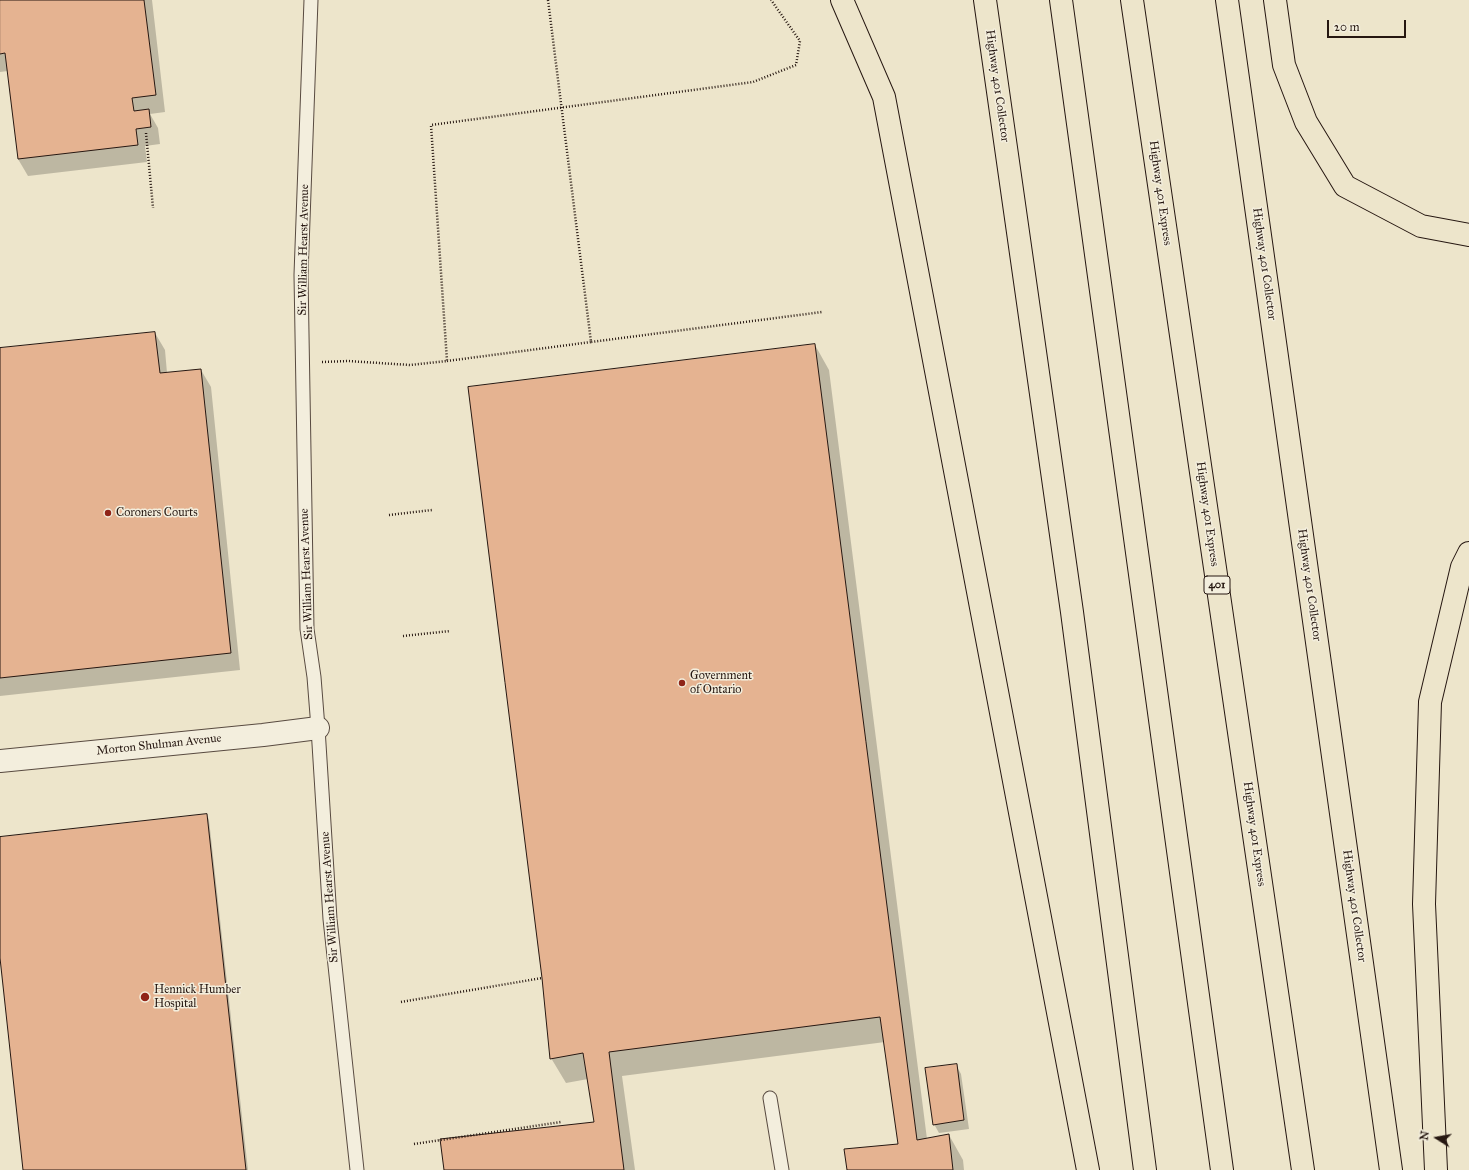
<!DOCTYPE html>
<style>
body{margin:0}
#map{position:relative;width:1469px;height:1170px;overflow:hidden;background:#ede5cb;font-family:"IM FELL Great Primer",serif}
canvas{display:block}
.north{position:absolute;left:1417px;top:1118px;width:40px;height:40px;-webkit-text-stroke:3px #f3eedd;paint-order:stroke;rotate:281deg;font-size:11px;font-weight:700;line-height:16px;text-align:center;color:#261711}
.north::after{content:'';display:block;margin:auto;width:14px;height:18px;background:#261711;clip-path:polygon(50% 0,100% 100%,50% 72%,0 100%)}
.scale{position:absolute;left:1327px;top:20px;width:79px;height:18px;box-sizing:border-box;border:2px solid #261711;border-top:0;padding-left:5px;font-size:12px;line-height:14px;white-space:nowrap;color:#261711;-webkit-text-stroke:3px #f3eedd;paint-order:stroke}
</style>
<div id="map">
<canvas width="1469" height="1170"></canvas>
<div class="north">N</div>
<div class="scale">20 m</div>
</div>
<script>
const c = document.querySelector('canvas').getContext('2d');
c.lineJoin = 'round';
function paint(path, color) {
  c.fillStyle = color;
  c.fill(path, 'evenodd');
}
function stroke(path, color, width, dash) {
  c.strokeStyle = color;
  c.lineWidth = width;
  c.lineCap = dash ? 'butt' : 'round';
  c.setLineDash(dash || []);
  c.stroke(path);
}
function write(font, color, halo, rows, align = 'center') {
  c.font = font + ' "IM FELL Great Primer",serif';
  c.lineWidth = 3;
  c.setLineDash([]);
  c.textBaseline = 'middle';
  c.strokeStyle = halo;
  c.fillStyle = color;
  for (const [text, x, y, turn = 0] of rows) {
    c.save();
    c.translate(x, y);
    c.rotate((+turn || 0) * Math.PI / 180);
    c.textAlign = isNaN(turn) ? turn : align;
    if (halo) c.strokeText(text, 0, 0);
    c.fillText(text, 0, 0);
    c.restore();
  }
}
const shadow = new Path2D(`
 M0 0H152L165 112 150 114 158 128 160 144 145 146 147 162 28 176 18 159 8 71 0 72Z
 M155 333 165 350 167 373 201 370 211 387 240 670 0 696V349Z
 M815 345 829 370 927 1139 949 1135 963 1160 964 1170H848L899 1145 885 1042 622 1076 635 1170H445L595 1122 588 1079 566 1083 551 1058Z
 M207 815 209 820 248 1170H24L0 949V838Z
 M956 1065 961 1074 969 1129 939 1133 934 1124Z`);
const building = new Path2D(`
 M0 0H144L156 95 132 98 134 111 149 109 151 127 136 129 138 145 18 159 5 53 0 54Z
 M155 332 160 373 201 369 231 653 0 678V348Z
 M815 344 917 1140 949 1134 953 1170H847L844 1149 898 1144 880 1017 609 1052 624 1170H444L440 1139 594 1122 583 1053 550 1059 542 978 468 387Z
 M207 814 246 1170H23L0 958V837Z
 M957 1064 964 1120 933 1125 925 1068Z`);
const path = new Path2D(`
 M548 0 591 342 822 312
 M146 133 153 208
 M447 361 591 342
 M322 362 348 361 410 365 447 361 431 125 753 82 796 65 800 41 771 0
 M389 515 432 510
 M403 636 450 631
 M401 1002 542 978
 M414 1144 561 1122`);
const lane = new Path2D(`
 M311 0 301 275 307 629 314 677 318 728 330 919 357 1170
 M770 1098 782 1170`);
const street = new Path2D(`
 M0 761 263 735 318 728`);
const highway = new Path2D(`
 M842 0 884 97 1088 1170
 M985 0 1072 612 1145 1170
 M1061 0 1222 1170
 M1132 0 1303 1170
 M1227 0 1391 1170
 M1275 0 1284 65 1306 122 1345 186 1421 226 1469 235
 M1436 1170 1424 904 1430 702 1462 567 1469 553`);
const markers = [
 [108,513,4,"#8f2418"],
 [682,683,4,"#8f2418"],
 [145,997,5,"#8f2418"]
];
const shields = [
 [1217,585,26]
];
const shieldNames = [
 ["401",1217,585]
];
const streetNames = [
 ["Highway 401 Collector",997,86,82],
 ["Highway 401 Express",1160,193,82],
 ["Sir William Hearst Avenue",304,250,-89],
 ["Highway 401 Collector",1264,264,82],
 ["Highway 401 Express",1207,514,82],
 ["Sir William Hearst Avenue",307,574,-92],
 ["Highway 401 Collector",1309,585,82],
 ["Morton Shulman Avenue",159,745,-6],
 ["Highway 401 Express",1254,834,82],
 ["Sir William Hearst Avenue",330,897,-94],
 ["Highway 401 Collector",1354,906,82]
];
const poiNames = [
 ["Coroners Courts",116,513],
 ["Government",690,676],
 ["of Ontario",690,690],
 ["Hennick Humber",154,990],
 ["Hospital",154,1004]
];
paint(shadow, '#0003');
paint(building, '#e5b391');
stroke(building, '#261711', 1);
stroke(lane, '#584a40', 15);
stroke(street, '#584a40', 24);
stroke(highway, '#261711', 24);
stroke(path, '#261711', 2.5, [1, 2]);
stroke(lane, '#f3eedd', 13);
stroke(street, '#f3eedd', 22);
stroke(highway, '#ede5cb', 22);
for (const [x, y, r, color] of markers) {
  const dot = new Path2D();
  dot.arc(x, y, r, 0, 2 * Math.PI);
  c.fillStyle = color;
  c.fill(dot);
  stroke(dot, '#f3eedd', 1.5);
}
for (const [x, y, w] of shields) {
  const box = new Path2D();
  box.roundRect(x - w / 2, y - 9, w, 18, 3);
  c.fillStyle = '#f3eedd';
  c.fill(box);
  stroke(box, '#261711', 1);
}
write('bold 11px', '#261711', null, shieldNames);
write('12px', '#261711', '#f3eedd', streetNames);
write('12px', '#261711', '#f3eedd', poiNames, 'left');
</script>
